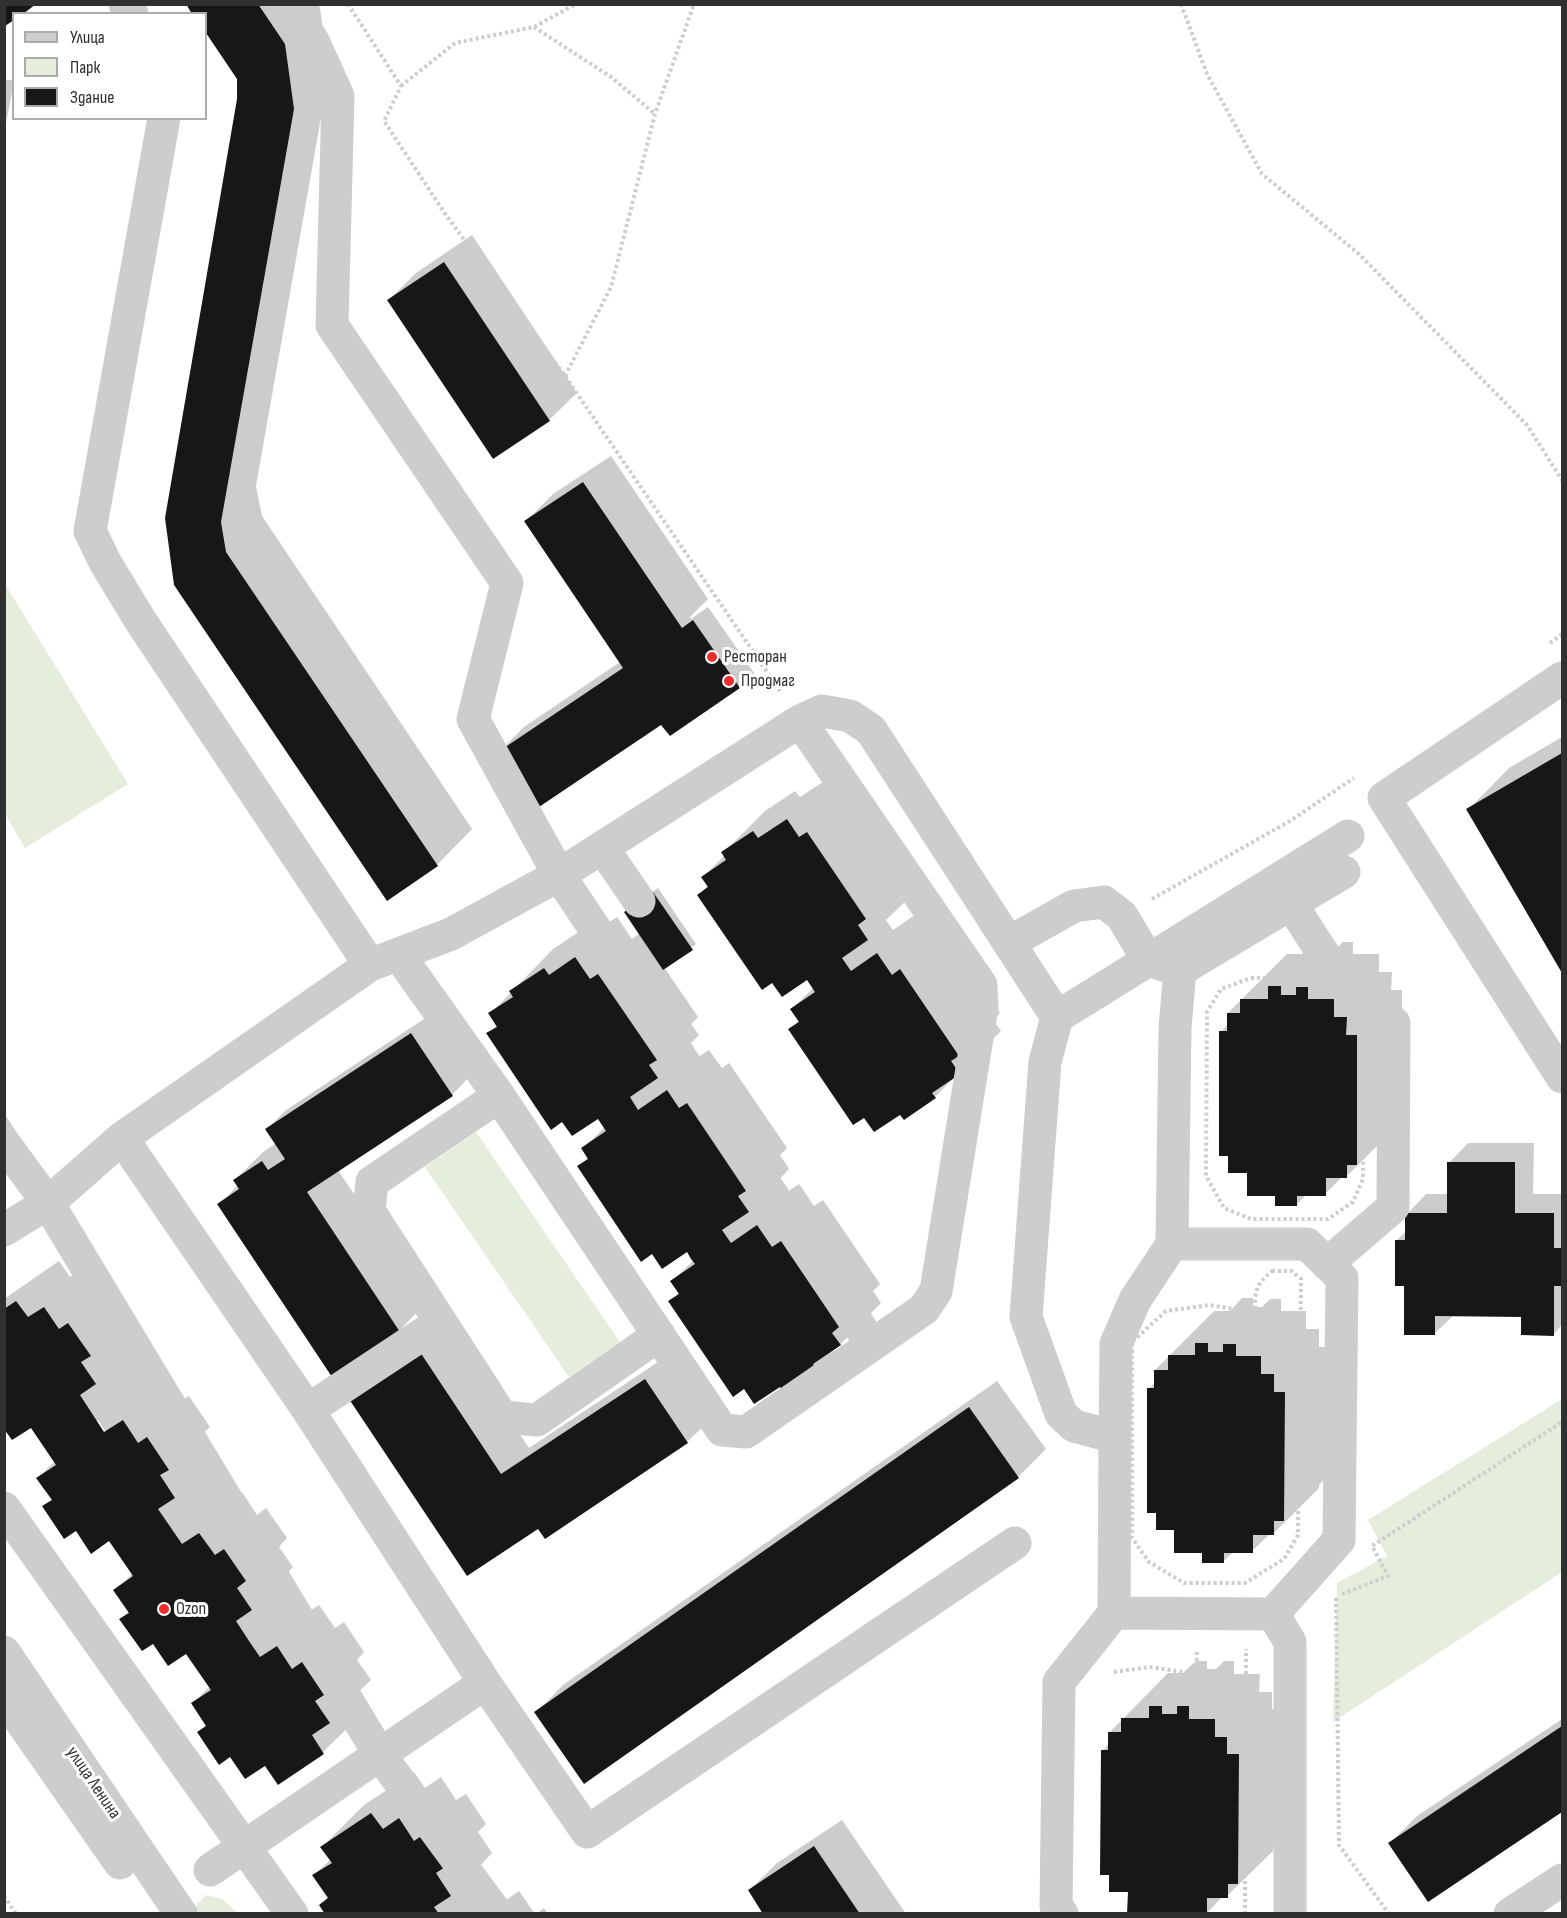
<!DOCTYPE html>
<meta charset="utf-8">
<style>
body{margin:0}
#map{position:relative;width:1567px;height:1918px;overflow:hidden;background:#fff;font-family:"Sofia Sans Condensed",sans-serif}
canvas{display:block}
.frame{position:absolute;inset:0;border:6px solid #303030;pointer-events:none}
.legend{position:absolute;left:12px;top:12px;width:195px;height:108px;box-sizing:border-box;background:#fff;border:2px solid #acacac;margin:0;padding:8px 10px;list-style:none;font-size:18px;color:#303030}
.legend li{display:flex;align-items:center;gap:12px;height:30px}
.legend b{width:30px;border:2px solid #acacac}
</style>
<div id="map">
<canvas width="1567" height="1918"></canvas>
<div class="frame"></div>
<ul class="legend">
<li><b style="height:8px;background:#cdcdcd"></b>Улица</li>
<li><b style="height:16px;background:#e5eddd"></b>Парк</li>
<li><b style="height:16px;background:#171717"></b>Здание</li>
</ul>
</div>
<script>
const c = document.querySelector('canvas').getContext('2d');
c.lineJoin = 'round';
function paint(path, color) {
  c.fillStyle = color;
  c.fill(path, 'evenodd');
}
function stroke(path, color, width, dash) {
  c.strokeStyle = color;
  c.lineWidth = width;
  c.lineCap = dash ? 'butt' : 'round';
  c.setLineDash(dash || []);
  c.stroke(path);
}
function write(font, color, halo, rows, align = 'center') {
  c.font = font + ' "Sofia Sans Condensed",sans-serif';
  c.lineWidth = 6;
  c.setLineDash([]);
  c.textBaseline = 'middle';
  c.strokeStyle = halo;
  c.fillStyle = color;
  for (const [text, x, y, turn = 0] of rows) {
    c.save();
    c.translate(x, y);
    c.rotate((+turn || 0) * Math.PI / 180);
    c.textAlign = isNaN(turn) ? turn : align;
    if (halo) c.strokeText(text, 0, 0);
    c.fillText(text, 0, 0);
    c.restore();
  }
}
const green = new Path2D(`
 M5 584 128 784 25 848 5 814Z
 M476 1132 620 1342 569 1377 425 1167Z
 M1562 1399V1572L1333 1722 1337 1583 1387 1556 1368 1520Z
 M206 1895 222 1899 238 1913H194L193 1908Z`);
const shadow = new Path2D(`
 M188 4H318L320 8 329 72 256 486 262 516 472 829 437 865 176 584 239 99 238 78 206 30V14Z
 M4 79 14 81 4 134Z
 M472 235 577 393 549 420 389 300 416 273Z
 M611 456 708 599 690 617 691 619 708 607 754 673 739 687 662 722 497 754 524 727 620 662 526 521 553 494Z
 M1562 737V970L1468 810 1509 768Z
 M829 778 909 898 886 920 893 930 919 912 943 929 1000 1013 993 1020 1001 1031 935 1097 904 1118 900 1113 790 1029 799 1020 792 1009 813 988 807 978 699 895 708 885 703 877 725 855 723 853 765 811 795 791 800 797Z
 M658 888 696 944 664 967 698 1017 691 1024 699 1035 674 1060 680 1069 709 1050 722 1068 729 1063 787 1148 780 1155 789 1169 767 1192 773 1202 799 1184 814 1206 823 1200 880 1284 873 1291 881 1303 816 1369 780 1385 745 1387 670 1301 680 1292 672 1281 694 1260 687 1250 652 1252 579 1167 589 1157 583 1148 605 1127 598 1117 488 1034 497 1025 490 1014 553 949 586 927 591 934 617 917 632 939 640 933 630 908Z
 M1315 941 1335 950 1343 942H1353V954H1379V972H1392L1391 990H1402V1118L1392 1131 1346 1177H1342L1325 1194H1307L1296 1205 1276 1194 1248 1172 1221 1032 1228 1024V1013L1287 954H1302Z
 M430 1015 471 1075 452 1095 338 1170 426 1303 399 1331 219 1205 238 1185 235 1180 262 1153 276 1143 267 1129 286 1110Z
 M4 1113 19 1136 4 1150Z
 M1468 1143H1534L1533 1194H1562V1325L1553 1335 1522 1315H1454L1434 1334 1406 1285 1396 1241 1407 1230V1214L1426 1194H1449V1163Z
 M59 1261 70 1277 86 1266 180 1402 189 1396 210 1427 202 1434 224 1503 242 1492 257 1515 266 1508 287 1538 279 1547 293 1567 279 1581 302 1616 319 1605 335 1628 344 1622 364 1652 357 1660 371 1680 355 1695 365 1711 323 1752 278 1783 266 1764 231 1755 199 1733 207 1724 193 1703 210 1686 186 1652 153 1642 121 1619 129 1611 115 1590 133 1573 110 1539 76 1529 44 1507 52 1499 38 1478 55 1461 31 1426H4V1299ZM98 1420 110 1438 107 1439 96 1423Z
 M1242 1298H1253V1307H1262L1270 1299H1281V1311H1306V1329H1319V1347H1330L1329 1474 1319 1485V1488L1273 1534H1270L1252 1551H1234L1223 1562 1204 1551 1175 1529 1149 1389 1155 1382V1370L1214 1311H1230Z
 M448 1326 529 1448 673 1352 715 1415 687 1442 539 1527 351 1399Z
 M997 1381 1046 1449 1018 1477 585 1781 536 1713 563 1685Z
 M1196 1661H1207V1669H1216L1224 1661H1234V1674H1260L1259 1692H1272V1709H1283V1837L1273 1847V1851L1227 1896H1223L1206 1914 1129 1891 1102 1751 1109 1744V1733L1168 1673H1183Z
 M1562 1719V1810L1428 1900 1390 1843 1417 1816Z
 M414 1772 425 1788 441 1777 456 1800 466 1794 486 1824 478 1832 492 1853 478 1868 502 1903 519 1891 535 1914H326L321 1905 328 1897 314 1875 331 1859 322 1847 364 1805Z
 M842 1820 906 1914H765L750 1890 777 1863Z
 M544 1908 548 1914H536Z`);
const building = new Path2D(`
 M5 4H36L23 14H14V20L5 26Z
 M186 4H258L285 44 294 109 221 522 226 552 438 866 387 901 174 585 165 518 237 99V79L206 33V14H192Z
 M444 262 550 421 493 459 387 300Z
 M583 482 682 628 693 620 740 688 670 736 661 725 533 811 495 754 623 668 524 521Z
 M1562 753V973L1466 809Z
 M787 819 799 837 807 832 866 919 858 925 868 940 842 958 851 971 877 953 892 975 900 969 959 1056 951 1061 960 1074 932 1093 936 1098 904 1120 900 1115 874 1132 864 1118 853 1125 788 1029 799 1022 790 1009 815 992 807 980 782 997 772 983 762 990 697 895 708 887 701 877 726 860 721 852 753 831 758 838Z
 M653 892 693 950 663 970 624 912Z
 M575 957 590 979 598 974 657 1060 649 1065 658 1078 630 1097 638 1110 667 1090 679 1108 687 1103 746 1191 738 1196 749 1212 722 1230 731 1243 757 1225 772 1247 781 1241 839 1327 832 1333 841 1345 813 1364 817 1370 784 1392 780 1387 754 1404 744 1389 733 1397 668 1301 679 1294 670 1281 695 1264 691 1259 687 1252 662 1269 652 1254 641 1262 577 1166 588 1159 581 1148 606 1131 598 1119 572 1136 562 1122 551 1130 486 1033 497 1027 488 1013 513 997 509 991 544 968 549 975Z
 M1268 986H1281V995H1296V987H1308V999H1334V1017H1347L1346 1035H1357V1165H1347V1178H1326V1196H1297V1206H1275V1196H1247V1173H1228V1156H1219V1031H1227V1013H1240V999H1268Z
 M411 1033 453 1096 307 1192 400 1332 332 1377 217 1204 239 1189 233 1180 262 1161 268 1170 285 1159 265 1129Z
 M1447 1162H1515V1213H1554V1248H1562V1286H1554V1336L1521 1335V1317L1435 1316V1335H1404V1286H1395V1240H1405V1213H1447Z
 M16 1301 28 1317 44 1307 59 1329 68 1323 91 1356 81 1362 96 1384 80 1395 104 1432 123 1420 138 1443 147 1437 169 1470 160 1475 175 1498 158 1509 182 1544 199 1533 215 1555 224 1549 246 1581 237 1588 252 1610 236 1621 249 1641 260 1657 277 1646 292 1669 302 1662 324 1695 315 1701 330 1723 312 1735 324 1754 278 1785 265 1766 245 1779 230 1757 219 1765 197 1732 206 1726 191 1703 211 1690 186 1654 168 1666 153 1644 142 1651 119 1619 129 1613 113 1590 133 1576 109 1541 91 1554 76 1531 64 1539 42 1506 52 1500 36 1478 56 1465 31 1428 12 1440 4 1429V1309Z
 M1195 1343H1208V1352H1223V1344H1236V1356H1261V1374H1274V1392H1285L1284 1521H1274V1535H1253V1553H1224V1563H1202V1553H1174V1530H1156V1513H1147V1388H1154V1370H1168V1355H1195Z
 M420 1352 501 1474 645 1379 688 1443 545 1539 538 1529 467 1576 349 1399Z
 M969 1407 1019 1478 584 1784 534 1712Z
 M1149 1706H1162V1714H1177V1706H1189V1719H1215V1737H1227V1754H1239L1238 1884H1228V1898H1207V1914H1127L1128 1892H1109V1875H1100L1101 1750H1108V1732H1121V1718H1149Z
 M1562 1726V1812L1428 1902 1388 1843Z
 M371 1813 383 1829 399 1818 414 1841 423 1835 445 1867 436 1873 451 1896 434 1907 439 1914H325L319 1905 328 1898 312 1875 332 1863 320 1847Z
 M814 1846 860 1914H763L748 1890Z`);
const path = new Path2D(`
 M348 4 401 86 384 121 446 215 565 376 780 691
 M1181 4 1207 74 1262 174 1359 254 1527 425 1562 480
 M534 27 611 77 655 114
 M401 86 455 43 534 27 576 4
 M565 376 611 287 655 114 694 4
 M1550 643 1562 634
 M1152 899 1290 821 1354 778
 M1251 978H1323L1349 993 1364 1012 1363 1179 1353 1202 1328 1219H1251L1224 1208 1206 1176 1207 1012 1221 989Z
 M1272 1271H1292L1301 1279 1298 1535 1284 1559 1245 1583H1184L1149 1562 1132 1538V1342L1166 1311 1209 1305 1255 1312C1255 1291 1255 1285 1272 1271Z
 M1256 1312 1300 1341
 M1342 1594 1388 1576 1372 1546 1562 1422
 M1336 1598 1339 1845 1389 1914
 M1114 1672 1150 1667 1196 1674 1197 1650
 M1196 1674 1246 1699
 M4 1896 16 1914
 M1245 1914 1246 1649`);
const minor = new Path2D(`
 M125 4 132 14
 M290 4 314 43 338 96 332 325 507 583 473 719 559 875 872 1345
 M164 118 90 531 105 562 140 620 370 965
 M1562 678 1384 798 1562 1077
 M602 847 639 901
 M1279 885 1329 963 1394 1023 1393 1207 1327 1264
 M1010 942 1074 906 1104 902 1122 916 1148 960 1170 967
 M399 955 499 1096 722 1430 746 1432 924 1309 936 1291 982 1007 981 985 800 721
 M499 1096 372 1182 369 1211 502 1417 537 1420 659 1335
 M122 1138 308 1410 485 1683 210 1870
 M4 1143 48 1203 380 1755 497 1914
 M4 1230 48 1203 122 1138 370 965 451 934 559 875 800 721 822 711 850 716 871 730 1057 1017
 M1172 1244 1175 1028 1180 970 1344 872
 M308 1410 441 1322
 M1115 1437 1116 1344 1135 1300 1172 1244H1307L1342 1278 1339 1540 1273 1614
 M4 1508 292 1914
 M1114 1613 1273 1614 1290 1642V1914
 M4 1652 181 1914
 M485 1683 587 1832 1015 1543
 M4 1697 120 1863
 M1062 1914 1056 1906 1059 1682 1114 1613 1115 1437 1074 1426 1061 1414 1026 1317 1045 1062 1057 1017 1348 836
 M1510 1914 1562 1880`);
const markers = [
 [712,657,6,"#ed2c2d"],
 [729,681,6,"#ed2c2d"],
 [164,1609,6,"#ed2c2d"]
];
const poiNames = [
 ["Ресторан",724,657],
 ["Продмаг",741,681],
 ["Ozon",176,1609]
];
const streetNames = [
 ["улица Ленина",93,1783,56]
];
paint(green, '#e5eddd');
paint(shadow, '#0003');
paint(building, '#171717');
stroke(path, '#cdcdcd', 4, [3, 3]);
stroke(minor, '#cdcdcd', 33);
for (const [x, y, r, color] of markers) {
  const dot = new Path2D();
  dot.arc(x, y, r, 0, 2 * Math.PI);
  c.fillStyle = color;
  c.fill(dot);
  stroke(dot, '#fff', 2);
}
write('18px', '#303030', '#fff', poiNames, 'left');
write('18px', '#303030', '#fff', streetNames);
</script>
